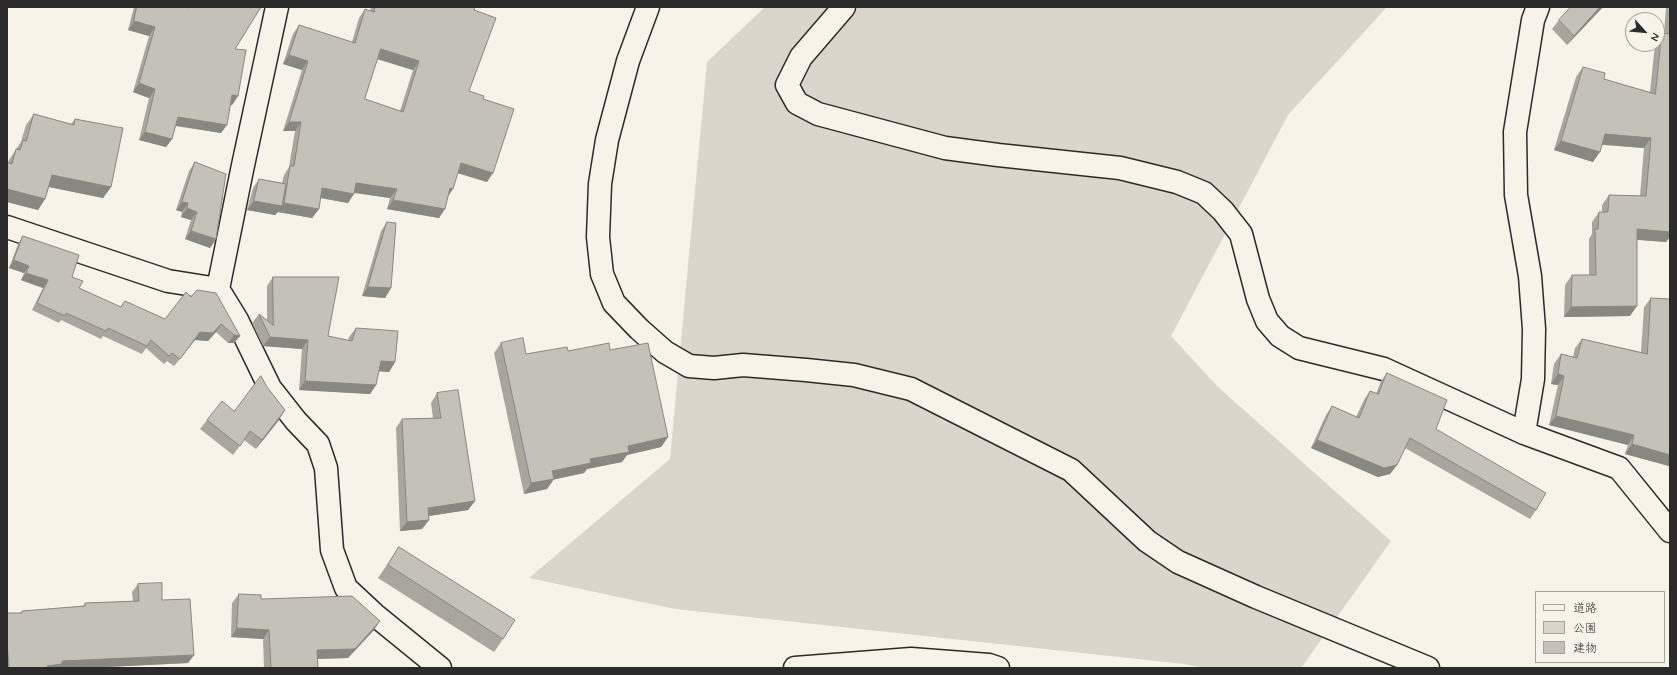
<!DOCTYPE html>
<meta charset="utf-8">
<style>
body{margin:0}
#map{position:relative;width:1677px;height:675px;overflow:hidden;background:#f7f3e8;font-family:Mynerve,"Klee One",sans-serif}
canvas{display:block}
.frame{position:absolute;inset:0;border:8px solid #2b2b2b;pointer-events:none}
.legend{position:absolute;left:1535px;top:591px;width:130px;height:72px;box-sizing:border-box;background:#f7f3e8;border:1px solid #a5a39c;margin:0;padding:5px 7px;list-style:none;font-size:12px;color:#2b2b2b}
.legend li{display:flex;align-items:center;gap:8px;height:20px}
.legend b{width:20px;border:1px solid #a5a39c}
.north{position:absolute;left:1625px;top:12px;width:40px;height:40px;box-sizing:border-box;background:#f7f3e8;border:1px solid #a5a39c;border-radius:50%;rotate:117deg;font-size:11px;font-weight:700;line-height:16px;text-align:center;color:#2b2b2b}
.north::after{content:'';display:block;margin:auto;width:14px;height:18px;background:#2b2b2b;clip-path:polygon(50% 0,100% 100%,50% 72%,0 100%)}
</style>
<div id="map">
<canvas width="1677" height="675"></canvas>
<div class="frame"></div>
<ul class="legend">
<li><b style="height:5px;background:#f7f3e8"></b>道路</li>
<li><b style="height:11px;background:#dad6cc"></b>公園</li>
<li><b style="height:11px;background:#c4c1b9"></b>建物</li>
</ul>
<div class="north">N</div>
</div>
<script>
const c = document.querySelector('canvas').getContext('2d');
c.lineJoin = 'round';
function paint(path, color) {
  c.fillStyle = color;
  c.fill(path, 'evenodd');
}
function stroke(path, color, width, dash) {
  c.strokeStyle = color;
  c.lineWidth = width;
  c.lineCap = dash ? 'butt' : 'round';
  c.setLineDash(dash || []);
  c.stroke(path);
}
const green = new Path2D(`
 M765 7H1387L1288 115 1171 336 1217 386 1391 541 1301 668H1205L1184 664 675 609 529 578 670 459 707 62Z`);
const street = new Path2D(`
 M277 7 242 170 218 289 237 320 270 388 296 421 318 444 326 468 332 550 346 588 375 615 440 668
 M648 7 628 61 607 140 600 184 598 237 602 274 614 303 639 329 665 352 689 366 714 368 743 365 806 370 854 375 911 389 1071 470 1147 541 1178 562 1256 597 1428 668
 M844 7 801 57 787 85 797 103 818 114 945 148 998 155 1120 168 1177 182 1204 193 1223 211 1241 234 1258 299 1267 321 1280 336 1299 348 1384 369 1524 433 1619 468 1670 531
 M7 227 168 281 218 289
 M1524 433 1533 379 1534 329 1530 276 1516 195 1515 132 1533 20 1538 7`);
const primary = new Path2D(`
 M795 668 911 659 989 665 998 668`);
const wall = new Path2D(`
 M134 7H261L235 49 238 96 232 105H231L221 133 175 126 172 139 166 147 139 140 149 98 133 92 149 36 128 30Z
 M371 7H475L469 91 483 99 487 182 458 173 439 218 387 209 390 198 354 193 348 203 320 198 319 209 312 218 278 212 275 215 247 210 253 188 259 179 282 183 284 175 289 167 295 131H283L302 70 283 64 293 34 299 25 352 42 359 18 365 9 370 11ZM377 59 413 70 400 111 365 99Z
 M1603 7 1567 45 1552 29 1559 20Z
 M1666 7H1670V237L1666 242 1637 240 1630 316 1564 317 1565 285 1572 275H1589V239L1592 234V222L1599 212H1602V205L1609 195 1640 196 1644 148 1602 145 1593 162 1554 150 1576 77 1583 67 1604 79 1650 92 1655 44H1657V41L1662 33H1664Z
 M34 114 71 124 75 119 111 187 103 198 49 187 45 199 38 210 7 202V162L8 163 9 160 21 142 26 125Z
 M195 162 216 239 210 248 185 239 191 220 181 217 182 212 176 210 189 171Z
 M387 222 391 288 385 298 362 296 381 231Z
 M23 236 72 277 79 288 120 307 125 301 165 319 191 297 240 336 234 343H228L216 332 208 341 195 340 174 366 167 361 164 364 146 348 142 354 103 336 101 339 61 320 59 323 32 310 43 288 21 280 24 273 9 268 18 244Z
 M273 277 328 336 348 341 349 337 356 328 395 362 389 372 379 371 376 385 370 394 299 390 302 349 263 346 252 323 259 314 267 320V286Z
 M1651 298 1670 299V465L1669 466 1625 454 1628 445 1549 425 1558 385 1551 384 1554 364 1561 354 1573 357 1575 348 1582 339 1641 352 1644 307Z
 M501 343 526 354 568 351 610 350 668 437 661 447 627 455 622 462 587 469 584 473 554 479 547 489 524 494 494 353Z
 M1387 373 1436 429 1536 510 1530 519 1405 448 1397 465 1390 474 1378 477 1311 448 1326 415 1332 406 1356 417 1364 400 1370 391 1376 394 1381 381Z
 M437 393 475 501 468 510 429 516V520L422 529 400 531 396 428 402 419 433 418 431 403Z
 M234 411 279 420 256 449 244 440 233 455 200 429 207 420Z
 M399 547 503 639 494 652 378 578Z
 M138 584 162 600 194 655 188 663 86 668H7V613H20L22 611 83 606 85 603 133 601 132 592Z
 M239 594 261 599 374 630 348 658 317 659 318 668H264L263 639 231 637 232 603Z`);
const shadedWall = new Path2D(`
 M1600 7H1603L1567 45 1574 36Z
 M134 21 155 27 149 36 128 30Z
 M381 49 419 61 413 70 374 58Z
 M289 55 308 61 302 70 283 64Z
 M139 83 155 89 149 98 133 92Z
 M232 95 238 96 232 105 226 104Z
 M178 117 227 125 221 133 172 125Z
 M289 122H301L295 131H283Z
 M145 132 172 139 166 147 139 140Z
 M1605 134 1651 138 1644 148 1598 144Z
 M1561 141 1600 152 1593 162 1554 150Z
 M461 163 493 173 487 182 454 172Z
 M52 175 111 187 103 198 44 186Z
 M356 183 397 189 390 198 350 192Z
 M322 188 354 194 348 203 316 197Z
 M450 188 453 189 447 198Z
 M7 189 45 199 38 210 7 202Z
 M393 200 445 209 439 218 387 209Z
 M254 201 281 206 284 203 319 209 312 218 278 212 275 215 247 210Z
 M182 202 188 203 182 212 176 210Z
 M187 208 197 212 191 220 181 217Z
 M1637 229 1670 232V237L1666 242 1630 239Z
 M191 231 216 239 210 248 185 239Z
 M14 260 29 266 24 273 9 268Z
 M26 273 48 280 43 288 21 280Z
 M368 287 391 288 385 298 362 296Z
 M1637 306 1630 316 1564 317 1571 307Z
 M221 324 216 332 208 341 195 340 174 366 200 332Z
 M234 335 240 336 234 343H228Z
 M270 337 308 340 302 349 263 346Z
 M381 361 395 362 389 372 374 371Z
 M1558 374 1564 376 1558 385 1551 384Z
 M305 381 376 385 370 394 299 390Z
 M285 410 279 420 256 449 262 440Z
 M1556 416 1634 435 1628 445 1549 425Z
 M668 437 661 447 627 455 622 462 587 469 584 473 552 480 554 479 547 489 524 494 531 483 552 471 590 459 628 446Z
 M1317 440 1397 465 1390 474 1378 477 1311 448Z
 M1632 444 1670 455V465L1669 466 1625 454Z
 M475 501 468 510 422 517 428 508Z
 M429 520 422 529 400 531 407 522Z
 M380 621 374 630 348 658 310 659 317 650Z
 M237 628 269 630 263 639 231 637Z
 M194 655 188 663 86 668H46L47 666 62 661Z`);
const building = new Path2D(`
 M137 7H187L189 8 190 7H261L235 49 246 50 238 96 232 95 227 125 178 117 172 139 145 132 155 89 139 83 155 27 134 21Z
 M375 7H475L474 10 496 18 469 91 484 96 483 99 514 109 493 173 461 163 453 189 450 188 445 209 393 200 397 189 356 183 354 194 322 188 319 209 284 203 290 166H294L301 122H289L308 61 289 55 299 25 355 43 365 9 374 12ZM381 49 419 61 403 112 365 99Z
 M1571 7H1600L1574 36 1559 20Z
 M1662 33 1670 34V232L1637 229V306L1571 307 1572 275H1596L1595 229H1598L1599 212H1608L1609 195 1646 196 1651 138 1605 134 1600 152 1561 141 1583 67 1605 73 1604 79 1655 94Z
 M34 114 74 125 75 119 123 128 111 187 52 175 45 199 7 189V162L12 164 16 149 20 150 23 140 26 141Z
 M195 162 226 174 216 239 191 231 197 212 187 208 188 203 182 202Z
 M259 179 286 184 282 206 254 201Z
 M387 222 396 223 391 288 368 287Z
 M23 236 79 255 72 277 83 281 79 288 121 307 125 301 165 319 186 292 191 297 197 290 216 293 240 336 234 335 221 324 213 333 200 332 180 359 172 353 169 356 151 340 147 346 108 328 106 331 66 313 65 316 37 303 48 280 26 273 29 266 14 260Z
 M273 277H339L328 336 352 341 356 328 398 331 395 362 381 361 376 385 305 381 308 340 270 337 259 314 273 325Z
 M1651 298 1670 299V455L1632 444 1634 435 1556 416 1564 376 1558 374 1561 354 1577 358 1582 339 1647 354Z
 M523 338 526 354 567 347 568 351 609 343 610 350 648 343 668 437 628 446 629 452 590 459 591 463 552 471 554 479 531 483 501 343Z
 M1387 373 1447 400 1436 429 1546 493 1536 510 1410 438 1397 465 1384 468 1317 440 1332 406 1359 418 1370 391 1378 394Z
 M261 376 267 387 285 410 262 440 250 431 240 446 207 420 222 401 234 411Z
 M458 390 475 501 428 508 429 520 407 522 402 419 441 418 437 393Z
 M399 547 515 620 503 639 388 565Z
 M162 583V600L190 599 194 655 62 661V664L47 666 48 668H9L7 642V613H22V611L85 606V603L139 601 138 584Z
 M239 594 261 595V599L352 596 380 621 355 649 317 650 318 668H271L269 630 237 628Z`);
paint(green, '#dad6cc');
stroke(street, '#2b2b2b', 25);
stroke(primary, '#2b2b2b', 25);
stroke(street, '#f7f3e8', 22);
stroke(primary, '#f7f3e8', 22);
paint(wall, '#a9a69f');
paint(shadedWall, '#898782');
paint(building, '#c4c1b9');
stroke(building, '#898782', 1);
</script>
